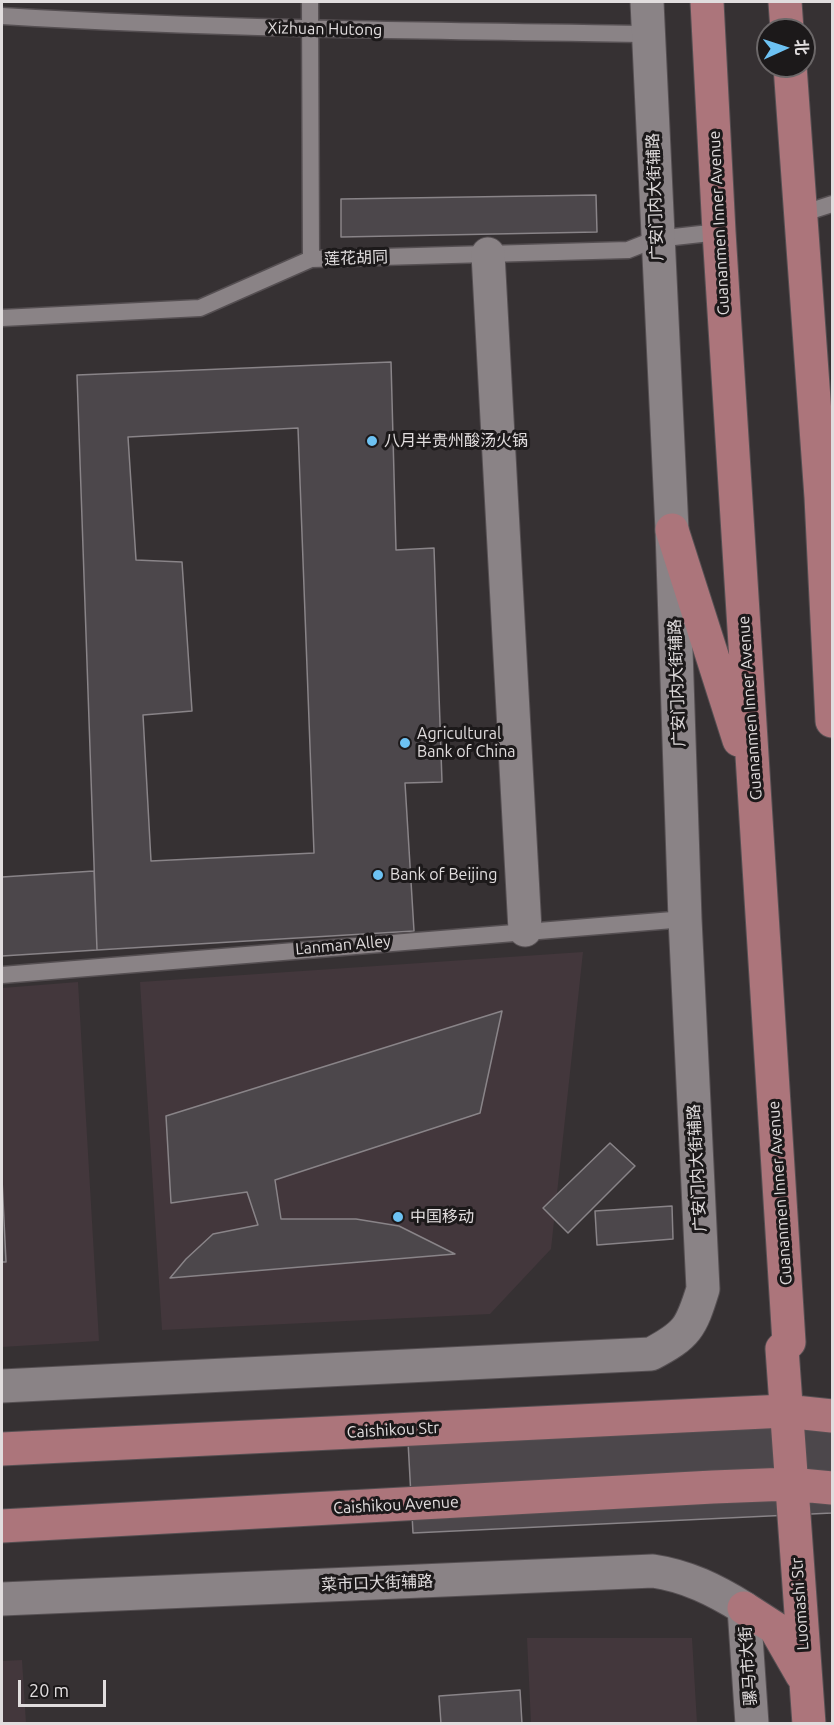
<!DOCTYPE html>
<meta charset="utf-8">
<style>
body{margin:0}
#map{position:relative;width:834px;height:1725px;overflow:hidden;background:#363133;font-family:Ubuntu,"Noto Sans SC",sans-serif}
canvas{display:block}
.frame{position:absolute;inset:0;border:3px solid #e1ddde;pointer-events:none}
.north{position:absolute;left:756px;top:18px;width:60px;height:60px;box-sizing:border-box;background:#1c191a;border:2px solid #6b6768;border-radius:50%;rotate:87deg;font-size:16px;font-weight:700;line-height:24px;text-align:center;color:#e1ddde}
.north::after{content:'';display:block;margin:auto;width:21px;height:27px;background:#6dc2f3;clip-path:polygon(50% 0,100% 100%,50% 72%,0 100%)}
.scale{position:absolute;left:18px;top:1680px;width:88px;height:27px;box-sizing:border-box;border:3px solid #e1ddde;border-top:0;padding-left:8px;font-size:18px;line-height:21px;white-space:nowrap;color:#e1ddde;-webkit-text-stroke:4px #1c191a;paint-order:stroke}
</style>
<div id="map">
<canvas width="834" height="1725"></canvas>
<div class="frame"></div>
<div class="north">北</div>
<div class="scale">20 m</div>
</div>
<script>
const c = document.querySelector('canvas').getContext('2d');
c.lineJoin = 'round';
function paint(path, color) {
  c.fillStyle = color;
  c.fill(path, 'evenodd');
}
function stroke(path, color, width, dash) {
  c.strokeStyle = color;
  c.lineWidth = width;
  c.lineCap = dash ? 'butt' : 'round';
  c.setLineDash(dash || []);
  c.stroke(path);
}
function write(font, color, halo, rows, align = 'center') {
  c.font = font + ' Ubuntu,"Noto Sans SC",sans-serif';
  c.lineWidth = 6;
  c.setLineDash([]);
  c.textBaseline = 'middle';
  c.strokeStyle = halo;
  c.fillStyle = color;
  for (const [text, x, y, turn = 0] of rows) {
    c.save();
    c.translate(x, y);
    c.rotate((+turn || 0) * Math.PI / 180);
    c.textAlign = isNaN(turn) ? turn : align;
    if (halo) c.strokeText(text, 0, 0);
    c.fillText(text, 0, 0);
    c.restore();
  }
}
const built = new Path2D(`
 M583 952 551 1249 490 1314 162 1330 140 982Z
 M78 982 99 1341 2 1347V988Z
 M527 1638H692L697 1723H531Z
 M22 1660 26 1723H2V1661Z`);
const building = new Path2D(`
 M596 195 597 232 341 237V199Z
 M391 362 396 550 434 548 442 782 405 783 414 931 97 950 77 375ZM298 428 314 853 151 861 143 715 192 711 182 562 136 560 128 437Z
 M94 871 97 950 2 956V877Z
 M502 1011 480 1113 275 1180 281 1219H356L399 1226 455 1254 170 1278 186 1259 213 1234 258 1225 247 1192 171 1203 166 1116Z
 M610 1143 635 1166 568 1233 543 1208Z
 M2 1179 6 1262H2Z
 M672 1206 673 1239 597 1245 595 1211Z
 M832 1401V1513L413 1533 407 1423Z
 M520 1690 522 1724H441L439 1696Z`);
const service = new Path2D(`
 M310 2 311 259
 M2 16C217 29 433 31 649 34
 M801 214 832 204
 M2 318 200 308 311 259 628 250 656 239 719 232
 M2 975 685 919`);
const minor = new Path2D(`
 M488 254 525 930`);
const tertiary = new Path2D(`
 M2 1386 651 1354C687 1335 691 1328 703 1289L685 919 672 530 647 2
 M2 1599 653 1571C687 1576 715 1590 744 1608L752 1724`);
const primary = new Path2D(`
 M707 2 719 232 789 1342 782 1349 809 1724
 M785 2 787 30
 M790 66 821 497 832 721
 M672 530 739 740
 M2 1449 785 1411 832 1416
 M2 1526 713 1487 790 1484 832 1488
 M744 1608 775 1628 802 1675`);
const markers = [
 [372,441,6,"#6dc2f3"],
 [405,743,6,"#6dc2f3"],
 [378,875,6,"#6dc2f3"],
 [398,1217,6,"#6dc2f3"]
];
const streetNames = [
 ["Xizhuan Hutong",325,29,1],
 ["广安门内大街辅路",655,197,-92],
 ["Guananmen Inner Avenue",719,223,-93],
 ["莲花胡同",356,258,-2],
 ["广安门内大街辅路",677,683,-92],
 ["Guananmen Inner Avenue",750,708,-94],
 ["Lanman Alley",343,945,-5],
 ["广安门内大街辅路",697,1168,-93],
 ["Guananmen Inner Avenue",780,1193,-94],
 ["Caishikou Str",393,1430,-3],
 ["Caishikou Avenue",396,1505,-3],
 ["菜市口大街辅路",377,1583,-2],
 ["Luomashi Str",800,1604,-94],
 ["骡马市大街",748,1666,-94]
];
const poiNames = [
 ["八月半贵州酸汤火锅",384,441],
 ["Agricultural",417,734],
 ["Bank of China",417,752],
 ["Bank of Beijing",390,875],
 ["中国移动",410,1217]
];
paint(built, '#43373c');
paint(building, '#4c474b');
stroke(building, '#898488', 1.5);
stroke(service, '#554f52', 19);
stroke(minor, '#554f52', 35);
stroke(tertiary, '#554f52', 35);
stroke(primary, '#554f52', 35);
stroke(service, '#8a8386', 16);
stroke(minor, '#8a8386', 33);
stroke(tertiary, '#8a8386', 33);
stroke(primary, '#ac757b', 33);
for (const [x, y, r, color] of markers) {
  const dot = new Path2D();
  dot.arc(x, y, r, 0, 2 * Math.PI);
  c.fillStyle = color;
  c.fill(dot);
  stroke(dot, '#1c191a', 2);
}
write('16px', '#e1ddde', '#1c191a', streetNames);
write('16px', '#e1ddde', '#1c191a', poiNames, 'left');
</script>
